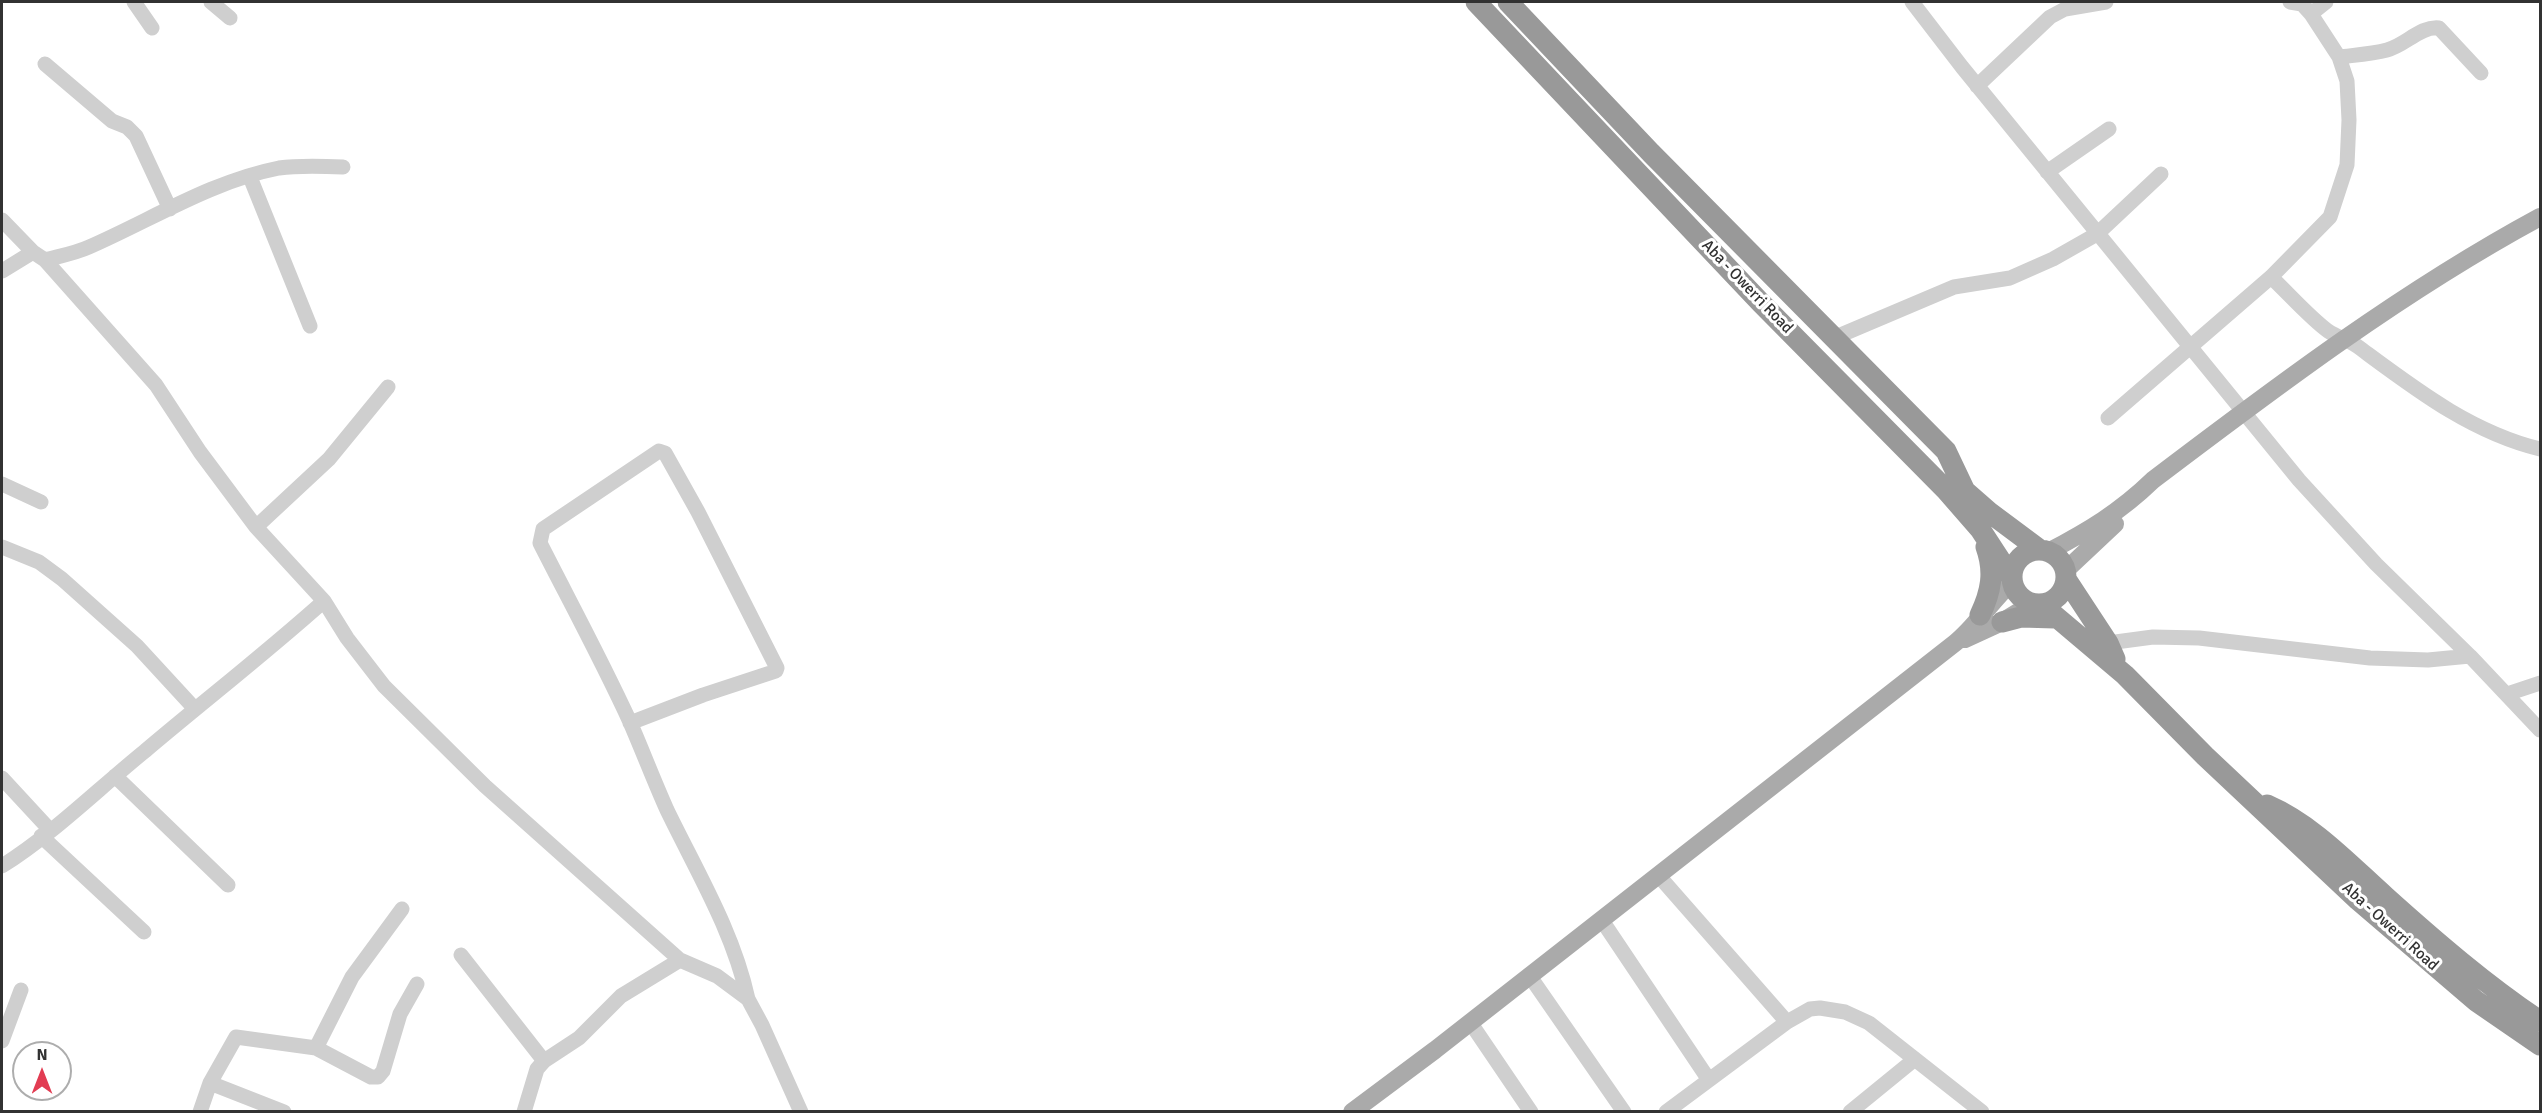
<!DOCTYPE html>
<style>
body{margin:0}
#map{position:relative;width:2542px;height:1113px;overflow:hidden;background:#fff;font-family:Signika,sans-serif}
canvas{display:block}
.frame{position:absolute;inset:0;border:3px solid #323232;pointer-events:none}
.north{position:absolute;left:12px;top:1041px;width:60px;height:60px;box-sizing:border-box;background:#fff;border:2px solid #adadad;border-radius:50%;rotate:0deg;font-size:16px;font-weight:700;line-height:24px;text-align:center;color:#323232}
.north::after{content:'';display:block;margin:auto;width:21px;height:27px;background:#e23c52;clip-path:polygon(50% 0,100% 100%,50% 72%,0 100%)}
</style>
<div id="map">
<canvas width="2542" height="1113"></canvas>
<div class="frame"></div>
<div class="north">N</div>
</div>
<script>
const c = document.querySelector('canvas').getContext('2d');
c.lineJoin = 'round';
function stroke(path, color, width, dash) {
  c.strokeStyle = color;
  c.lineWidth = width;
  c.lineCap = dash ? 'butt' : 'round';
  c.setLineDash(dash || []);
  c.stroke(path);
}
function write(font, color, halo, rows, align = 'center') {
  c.font = font + ' Signika,sans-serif';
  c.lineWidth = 6;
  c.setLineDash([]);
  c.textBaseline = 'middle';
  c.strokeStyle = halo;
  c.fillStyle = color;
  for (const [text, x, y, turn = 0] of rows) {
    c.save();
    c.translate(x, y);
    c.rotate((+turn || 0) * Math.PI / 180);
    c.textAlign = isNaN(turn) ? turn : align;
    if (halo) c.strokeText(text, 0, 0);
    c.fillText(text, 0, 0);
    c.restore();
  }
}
const minor = new Path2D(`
 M134 2 152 28
 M211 2 230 18
 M1912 2 1962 67 2299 480 2376 564 2470 656 2540 730
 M2311 14 2326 2
 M2339 57C2355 55 2372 54 2387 50 2406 45 2420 26 2439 28L2481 73
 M45 64 112 121 127 127 136 136 170 209
 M1977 86 2050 17 2065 9 2106 2
 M2047 172 2109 129
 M250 177 310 326
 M2 220 33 252 45 260 156 385 200 452 256 527 324 601 347 638 384 686 485 786 680 960 717 976 748 999 762 1025 801 1112
 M45 260C60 256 76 253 89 247 151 220 212 181 279 168 300 165 322 166 343 167
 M2 271 33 252
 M2271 277C2288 293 2310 318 2328 331 2337 337 2348 340 2357 346 2414 388 2470 432 2540 449
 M1836 337 1954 287 2010 278 2053 259 2097 234 2161 174
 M2108 418 2271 277 2330 217 2347 165 2349 120 2347 81 2339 57 2311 14 2302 4 2290 2
 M2 484 41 502
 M256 527 329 459 388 387
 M2 547 39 562 62 579 137 646 195 709
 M2108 643 2153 637 2199 638 2370 658 2428 660 2470 656
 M2507 694 2540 683
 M630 723 703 695 776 671 777 668 698 512 665 453 659 451 543 529 540 543C570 602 602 661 630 722 643 752 654 781 667 810 697 872 733 931 748 999
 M115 776 228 885
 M2 778 50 830
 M41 836 144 932
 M2 866C53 834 98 789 145 751 204 701 266 653 324 601
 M1658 875 1787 1022 1666 1112
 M1601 919 1709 1080
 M461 955 544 1061
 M1529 975 1624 1112
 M1470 1022 1531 1112
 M1787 1022 1810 1009 1820 1008 1845 1012 1869 1023 1982 1112
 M2 1041 21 990
 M316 1048 371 1077H378L383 1071 400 1014 417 984
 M210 1083 284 1112
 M200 1112 210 1083 236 1037 316 1048 352 977 402 909
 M524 1112 537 1069 544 1061 579 1038 621 996 680 960
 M1850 1112 1915 1059`);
const major = new Path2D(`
 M2048 552C2088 531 2120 512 2153 480 2277 386 2403 291 2540 217
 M2065 571 2115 524
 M1965 639 2002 622 2033 603
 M1352 1112 1435 1050 1955 643C1977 625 1991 601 2012 582`);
const highway = new Path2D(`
 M1476 2 1761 303 1946 490 1980 529 2012 578
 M1508 2 1651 153 1946 451 1965 491 1989 512 2040 550
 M2012 577a27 27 0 1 1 54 0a27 27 0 1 1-54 0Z
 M2066 579 2108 643 2115 659
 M2041 604 2125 675 2205 756 2358 900 2476 1001 2540 1045
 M1980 615C1991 592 1995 572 1986 547
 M2002 622 2021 617 2055 618
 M2267 805C2313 825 2349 864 2386 897 2435 941 2486 985 2540 1021`);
const streetNames = [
 ["Aba - Owerri Road",1747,287,46],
 ["Aba - Owerri Road",2390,927,42]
];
stroke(minor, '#cfcfcf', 15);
stroke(major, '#aaa', 18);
stroke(highway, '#999', 21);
write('16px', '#323232', '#fff', streetNames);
</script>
